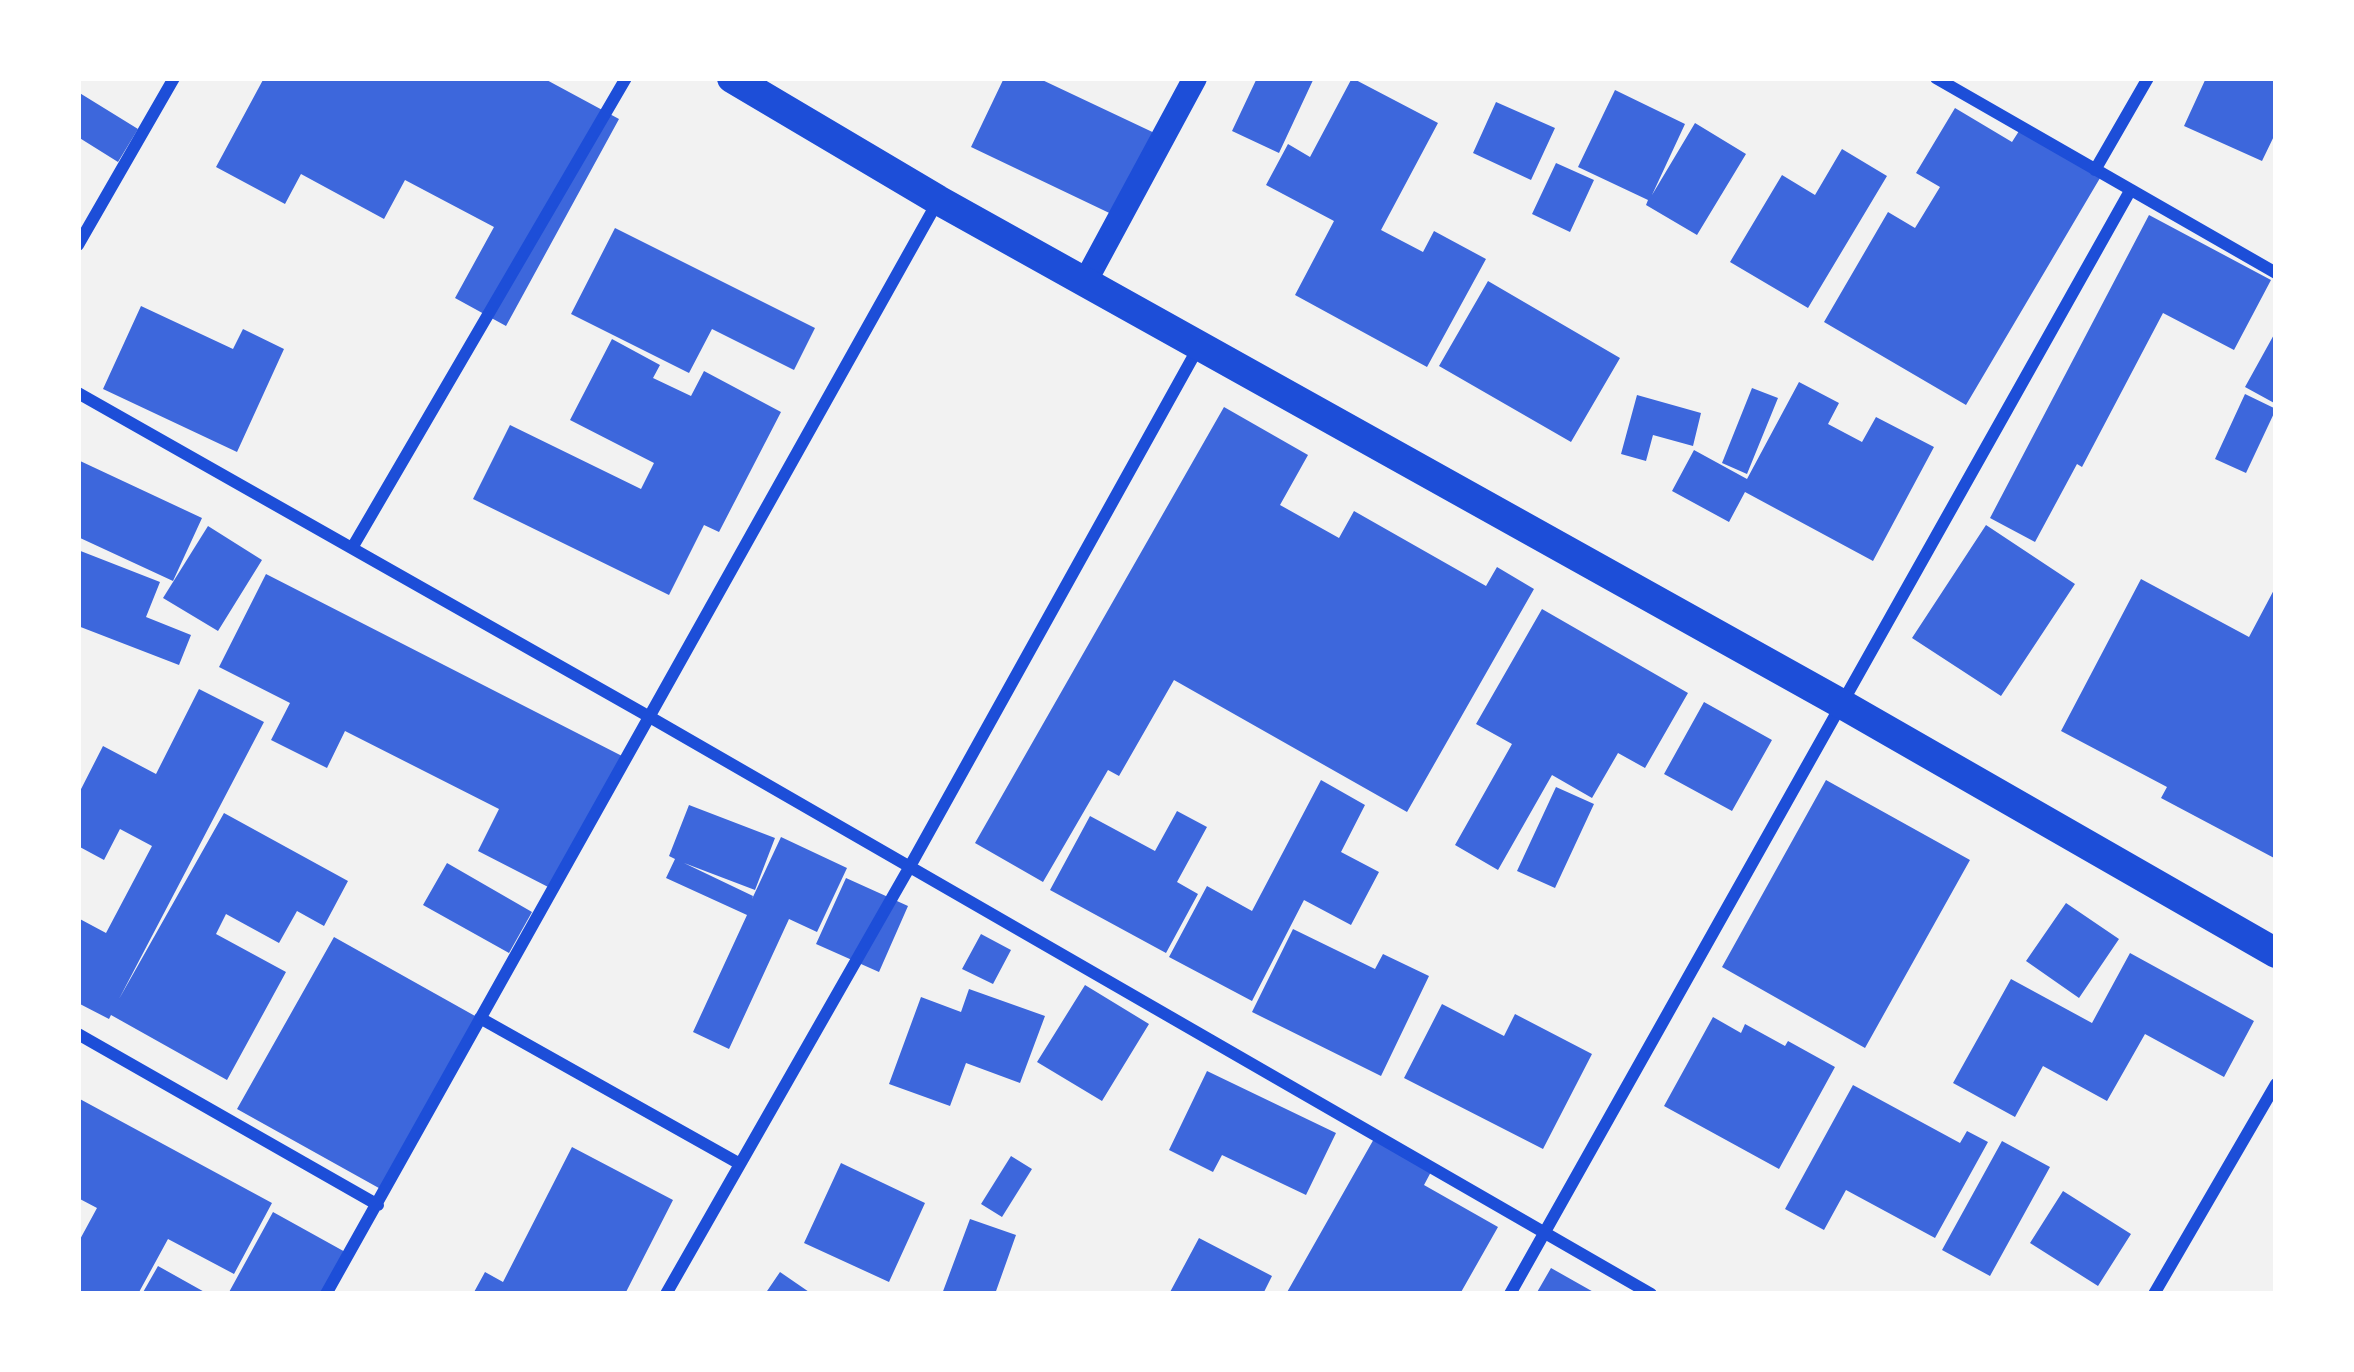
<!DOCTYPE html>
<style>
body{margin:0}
#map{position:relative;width:2354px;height:1372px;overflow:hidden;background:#f2f2f2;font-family:"DM Sans",sans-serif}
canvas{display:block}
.frame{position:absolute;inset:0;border:81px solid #fff;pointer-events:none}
</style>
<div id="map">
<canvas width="2354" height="1372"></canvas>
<div class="frame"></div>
</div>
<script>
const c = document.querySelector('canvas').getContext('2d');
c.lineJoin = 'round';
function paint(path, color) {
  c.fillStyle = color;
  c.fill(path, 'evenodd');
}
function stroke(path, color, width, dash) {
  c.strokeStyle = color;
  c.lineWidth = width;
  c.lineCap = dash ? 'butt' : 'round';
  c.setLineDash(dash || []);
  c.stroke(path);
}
const building = new Path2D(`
 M264 78H543L619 119 506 326 455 298 494 227 405 180 384 219 301 174 285 204 216 167Z
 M1004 78H1038L1163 137 1124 220 971 147Z
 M1257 78H1314L1279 153 1232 131Z
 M1352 78 1438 123 1381 230 1423 252 1434 231 1486 259 1427 367 1295 295 1334 221 1266 185 1288 144 1310 157Z
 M2206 78H2276V132L2262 161 2184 126Z
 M1615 90 1685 124 1652 195 1695 123 1746 154 1697 235 1646 205 1648 200 1578 167Z
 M78 92 138 129 118 162 78 137Z
 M1496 102 1555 128 1531 180 1473 153Z
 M1955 108 2012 142 2019 131 2100 178 1966 405 1824 322 1888 212 1915 228 1940 187 1916 173Z
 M1842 149 1887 176 1808 308 1730 262 1782 175 1815 195Z
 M1556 163 1594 180 1570 232 1532 214Z
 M2149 215 2271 280 2234 350 2163 313 2082 467 2077 464 2035 542 1990 518Z
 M615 228 815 328 794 370 712 329 689 373 571 314Z
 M1488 281 1620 358 1571 442 1439 366Z
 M141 306 233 349 243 329 284 349 237 452 103 389Z
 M2276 331V404L2245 387Z
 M612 339 660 365 653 378 691 396 704 371 781 412 719 532 704 525 669 595 473 499 510 425 641 489 654 463 570 420Z
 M1799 382 1839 403 1828 424 1862 442 1876 417 1934 447 1873 561 1745 492 1729 522 1672 491 1694 450 1747 479Z
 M1752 388 1778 398 1747 474 1722 463Z
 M2245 394 2276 409 2246 473 2215 459Z
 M1637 395 1701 413 1693 446 1653 435 1646 461 1621 454Z
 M1224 407 1308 455 1280 505 1339 538 1354 511 1486 586 1497 567 1534 589 1407 812 1174 680 1119 776 1108 770 1043 882 975 843Z
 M78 460 202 518 173 581 78 537Z
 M1986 525 2075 584 2001 696 1912 638Z
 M208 526 262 560 218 631 163 598Z
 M78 550 160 582 146 617 191 635 179 665 78 626Z
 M266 574 622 756 554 890 478 851 499 809 345 731 327 768 271 740 290 703 219 667Z
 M2141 579 2249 637 2276 586V859L2161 798 2167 787 2061 731Z
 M1542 609 1688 693 1645 768 1618 753 1592 798 1552 775 1498 870 1455 845 1512 744 1476 724Z
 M199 689 264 722 119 999 224 813 348 881 324 926 297 911 279 943 226 914 216 934 286 972 227 1080 111 1015 109 1019 78 1003V918L106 933 152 846 120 829 104 860 78 846V795L103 746 156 774Z
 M1704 702 1772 740 1732 811 1664 774Z
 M1321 780 1365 805 1341 852 1379 872 1351 925 1304 900 1252 1001 1169 957 1207 886 1252 911Z
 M1826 780 1970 860 1865 1048 1722 967Z
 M1556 787 1594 804 1555 888 1517 871Z
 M689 805 775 838 755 890 684 863 753 896 752 899 781 837 847 868 817 932 789 919 729 1049 693 1032 747 915 666 878 675 859 669 856Z
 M1177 811 1207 827 1177 882 1198 894 1166 953 1050 890 1090 816 1155 851Z
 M447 863 532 912 509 953 423 905Z
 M846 878 908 906 879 972 816 944Z
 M2066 903 2119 939 2079 998 2026 961Z
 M1293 929 1375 969 1383 954 1429 976 1381 1076 1252 1012Z
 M981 934 1011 950 993 984 962 969Z
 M334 937 484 1021 386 1192 237 1109Z
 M2130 953 2254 1021 2224 1077 2145 1034 2107 1101 2043 1066 2015 1117 1953 1083 2011 979 2092 1023Z
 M1085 985 1149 1024 1102 1101 1037 1062Z
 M969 989 1045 1016 1020 1083 966 1063 950 1106 889 1084 921 997 961 1012Z
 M1442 1004 1504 1036 1515 1014 1592 1054 1543 1149 1404 1078Z
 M1713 1017 1741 1033 1745 1024 1785 1046 1788 1041 1835 1067 1779 1169 1664 1106Z
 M1207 1071 1336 1133 1306 1195 1222 1155 1213 1172 1169 1150Z
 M1853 1085 1960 1143 1967 1131 1988 1142 1935 1238 1846 1190 1824 1230 1785 1209Z
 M78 1098 272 1203 234 1274 168 1239 138 1294H78V1243L97 1208 78 1198Z
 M1375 1137 1432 1170 1424 1185 1498 1227 1460 1294H1286Z
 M2002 1141 2050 1167 1990 1276 1942 1250Z
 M572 1147 673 1200 625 1294H473L485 1272 503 1282Z
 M1011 1156 1032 1169 1002 1217 981 1204Z
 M841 1163 925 1203 889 1282 804 1243Z
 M2063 1191 2131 1234 2098 1286 2030 1243Z
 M273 1212 347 1253 325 1294H228Z
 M970 1219 1016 1235 995 1294H942Z
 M1199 1238 1272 1276 1263 1294H1169Z
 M158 1266 208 1294H142Z
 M1551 1268 1597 1294H1536Z
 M780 1272 812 1294H765Z`);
const minor = new Path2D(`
 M1936 78 2276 273
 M2095 170 2148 78
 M78 245 174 78
 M78 393 648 716 1651 1294
 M352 548 626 78
 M480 1018 740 1164
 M78 1034 378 1205
 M326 1294 938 201
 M666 1294 909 868 1198 348
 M1510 1294 2130 191
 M2154 1294 2276 1084`);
const secondary = new Path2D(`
 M1085 282 1195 78`);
const primary = new Path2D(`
 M732 78 938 200 1840 703 2276 953`);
paint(building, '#3d67dc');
stroke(minor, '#1d4ed8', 12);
stroke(secondary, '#1d4ed8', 24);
stroke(primary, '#1d4ed8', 30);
</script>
